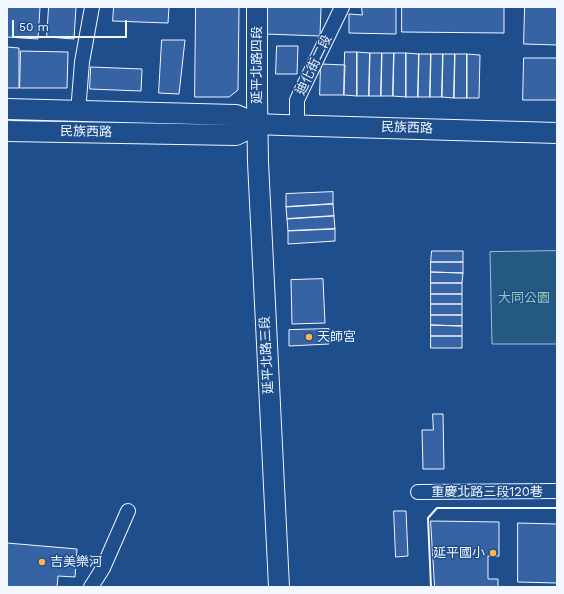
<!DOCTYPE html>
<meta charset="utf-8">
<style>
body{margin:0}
#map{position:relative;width:564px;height:594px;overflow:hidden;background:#1f4e8c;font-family:"Work Sans",sans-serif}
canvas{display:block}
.frame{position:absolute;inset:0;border:8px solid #f2f6ff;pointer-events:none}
.scale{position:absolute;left:12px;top:20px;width:115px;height:18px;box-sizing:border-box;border:2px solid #f2f6ff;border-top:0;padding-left:5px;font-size:12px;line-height:14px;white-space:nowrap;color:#f2f6ff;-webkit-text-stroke:3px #1f4e8c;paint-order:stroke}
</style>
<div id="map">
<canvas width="564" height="594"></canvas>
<div class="frame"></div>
<div class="scale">50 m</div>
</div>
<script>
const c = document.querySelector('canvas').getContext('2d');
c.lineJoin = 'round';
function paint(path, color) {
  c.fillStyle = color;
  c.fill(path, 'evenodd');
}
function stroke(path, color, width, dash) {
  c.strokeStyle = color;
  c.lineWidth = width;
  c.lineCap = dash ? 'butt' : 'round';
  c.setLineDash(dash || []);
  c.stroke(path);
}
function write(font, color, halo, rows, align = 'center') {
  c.font = font + ' "Work Sans","Noto Sans TC",sans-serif';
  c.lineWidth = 3;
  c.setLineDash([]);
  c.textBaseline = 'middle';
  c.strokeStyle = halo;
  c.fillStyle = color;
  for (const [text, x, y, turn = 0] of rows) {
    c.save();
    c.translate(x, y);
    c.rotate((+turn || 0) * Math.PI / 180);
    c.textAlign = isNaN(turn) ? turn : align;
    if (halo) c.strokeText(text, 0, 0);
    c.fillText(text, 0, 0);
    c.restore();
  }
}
const green = new Path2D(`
 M557 251V344H492L490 252Z`);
const building = new Path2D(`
 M7 7H40L38 39 7 37Z
 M49 7H76L74 39 47 37Z
 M114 7H169L168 23 113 21Z
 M196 7H239L238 90 229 97H195Z
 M267 7H321L320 36 265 34Z
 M362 7H396V34L349 33V14L362 15Z
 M402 7H504V33L402 32Z
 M525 7H557V45L524 44Z
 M162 40H185L179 94 159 93Z
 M277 46H298L297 74H276Z
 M7 47 19 48V88H7Z
 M21 51 68 52 67 88H20Z
 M345 52H357V96L344 95Z
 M357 52 370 53 369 96H357Z
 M370 53H382L381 96H369Z
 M382 53H394L393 96H381Z
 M394 53H406V97L393 96Z
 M406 53 419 54 418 97H406Z
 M419 54H431L430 97H418Z
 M431 54H443L442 97H430Z
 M443 54H455L454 98 442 97Z
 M455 54H467V98H454Z
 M467 54 480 55 479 98H467Z
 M524 58H557V100H523Z
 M321 64 345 65 344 95H320Z
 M91 67 142 69 141 91 90 89Z
 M333 192V204L286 207V194Z
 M333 204 334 216 287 219 286 207Z
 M334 216 335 229 288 231 287 219Z
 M335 229V241L288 244V231Z
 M432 251H463V262H431Z
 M431 262H463V273L431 272Z
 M431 272 463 273 462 283H431Z
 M323 279 325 323 292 324 291 280Z
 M431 283H462V294H431Z
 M431 294H462V304H431Z
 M431 304H462V315H431Z
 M431 315H462V326L431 325Z
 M431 325 462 326V336H431Z
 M329 329V344L289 346V330Z
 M431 336H462V348H431Z
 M433 414H443L444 469H423L422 430H433Z
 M394 511H406L408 556 396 557Z
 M431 521 499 522V556H488V579H498V587H435Z
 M518 523 557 524V583L518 582Z
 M7 543 77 549 75 577 58 576 57 587H7Z`);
const street = new Path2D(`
 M78 112 82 62 92 7
 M297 125V100L342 7
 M418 492 557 491
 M91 587 103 568 128 511`);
const secondary = new Path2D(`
 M257 7V98L258 162 279 587
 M7 109 236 115 258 124 281 125 557 133
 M7 131 236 135 258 124`);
const wall = new Path2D(`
 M431 587 428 518 437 508H557`);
const markers = [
 [309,337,4,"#ffb74d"],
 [493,553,4,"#ffb74d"],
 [42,562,4,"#ffb74d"]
];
const streetNames = [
 ["延平北路四段",257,65,-90],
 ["迪化街二段",314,65,-64],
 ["民族西路",407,128,2],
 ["民族西路",86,132,1],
 ["延平北路三段",267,355,-93],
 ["重慶北路三段120巷",487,492]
];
const parkNames = [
 ["大同公園",524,298]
];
const poiNames = [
 ["天師宮",317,337],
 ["延平國小",485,553,"right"],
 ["吉美樂河",50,562]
];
paint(green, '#245a82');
stroke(green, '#a8bbd7', 1);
paint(building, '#3563a3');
stroke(building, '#f2f6ff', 1);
stroke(street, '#f2f6ff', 16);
stroke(secondary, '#f2f6ff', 22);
stroke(street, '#1f4e8c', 14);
stroke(secondary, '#1f4e8c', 20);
stroke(wall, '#f2f6ff', 2);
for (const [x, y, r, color] of markers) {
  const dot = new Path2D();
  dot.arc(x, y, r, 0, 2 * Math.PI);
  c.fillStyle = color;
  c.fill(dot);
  stroke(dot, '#1f4e8c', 1.5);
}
write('13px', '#f2f6ff', '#1f4e8c', streetNames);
write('13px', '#97c8a6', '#1f4e8c', parkNames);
write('13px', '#f2f6ff', '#1f4e8c', poiNames, 'left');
</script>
